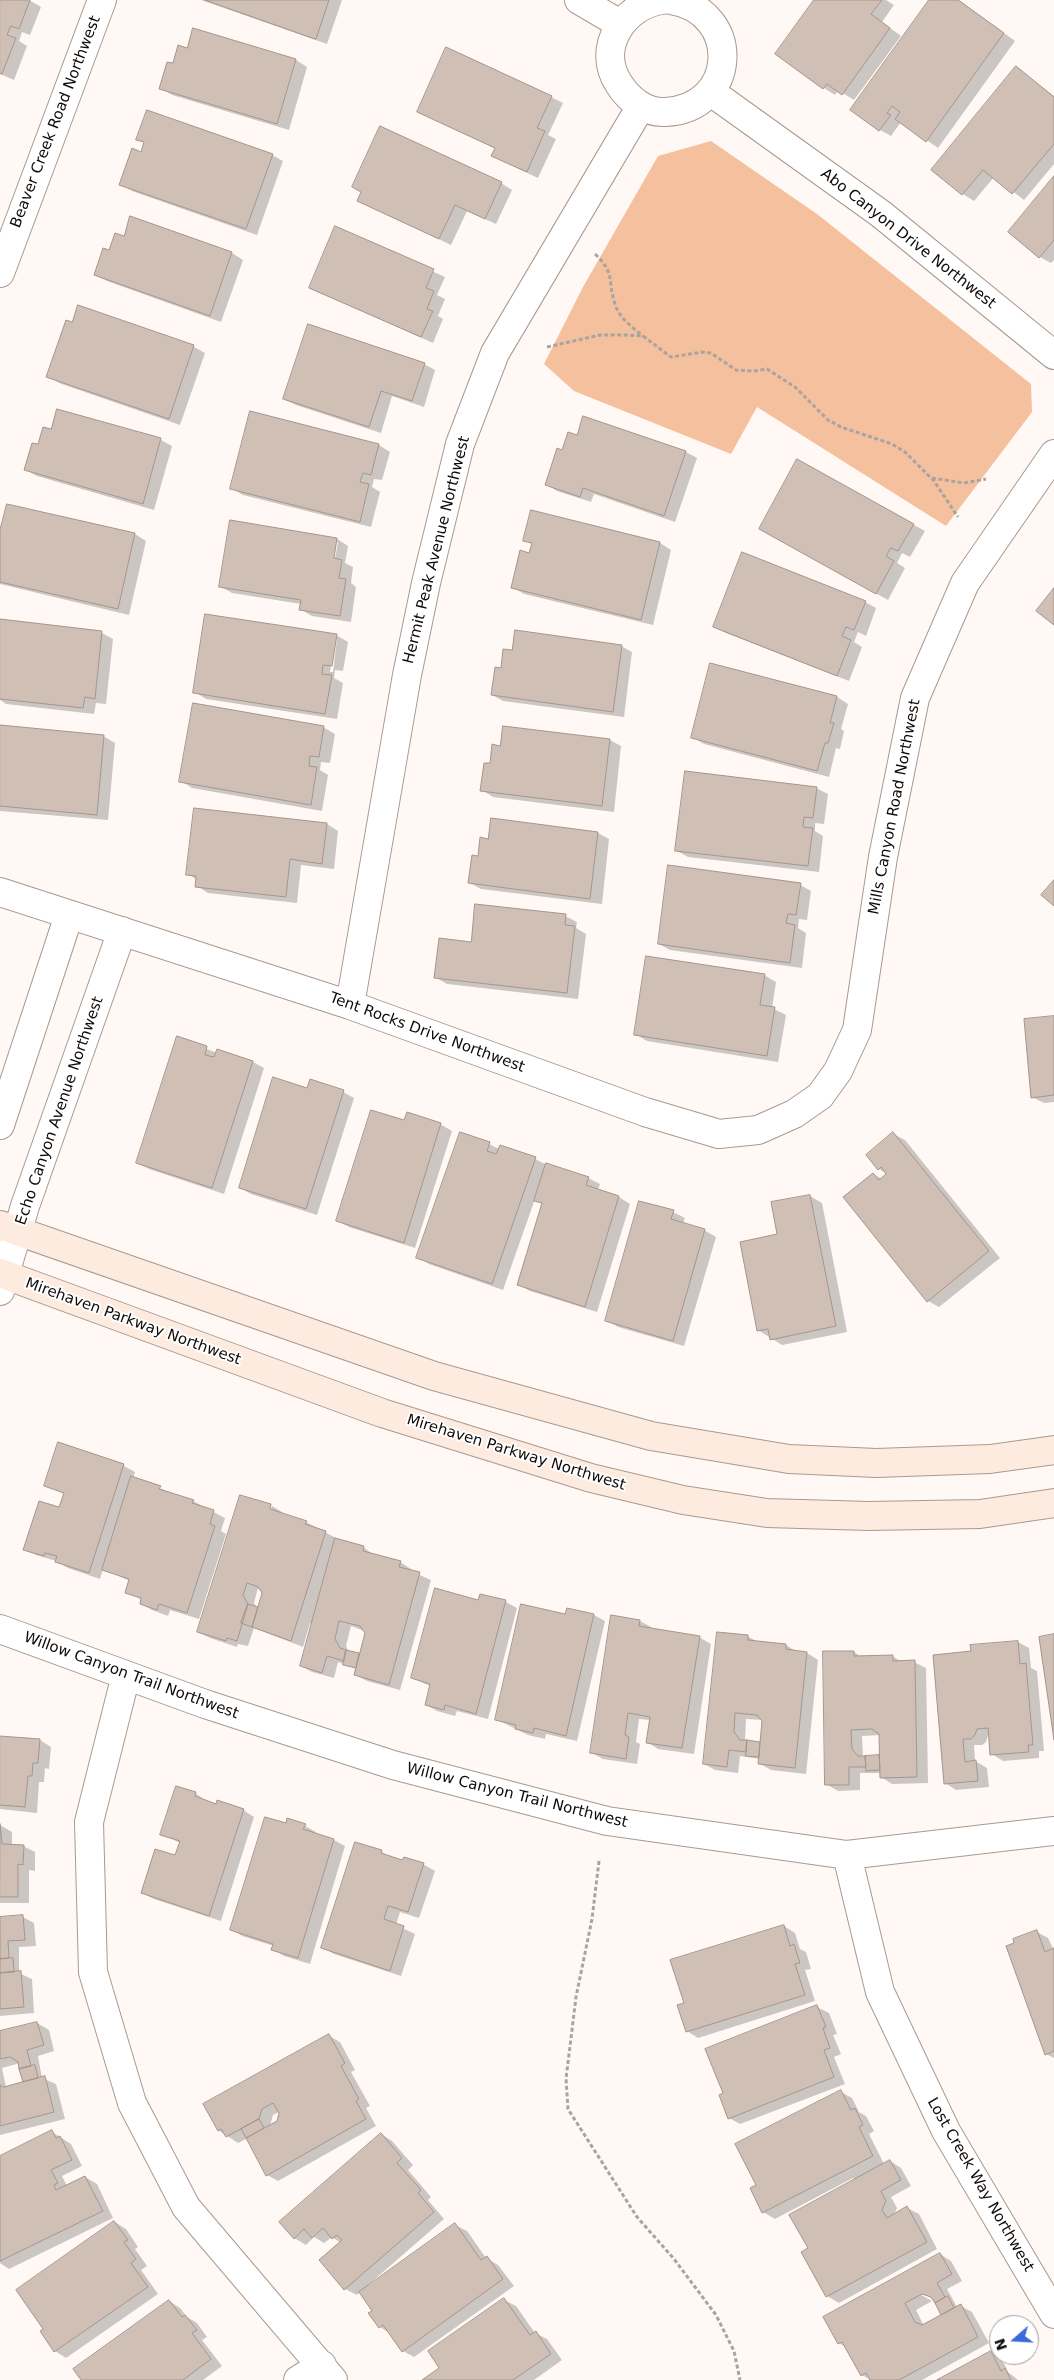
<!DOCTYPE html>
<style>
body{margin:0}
#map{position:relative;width:1054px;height:2380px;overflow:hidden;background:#fff8f4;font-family:"DejaVu Sans",sans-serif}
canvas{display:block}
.north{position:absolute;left:989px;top:2315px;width:50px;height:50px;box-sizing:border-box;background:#fff;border:1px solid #9f9d9c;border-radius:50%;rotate:251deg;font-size:14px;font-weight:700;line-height:20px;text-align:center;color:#100b08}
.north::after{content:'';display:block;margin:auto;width:18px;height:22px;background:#3b6ada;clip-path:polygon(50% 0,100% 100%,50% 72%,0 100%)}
</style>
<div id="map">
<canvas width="1054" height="2380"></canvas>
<div class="north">N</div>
</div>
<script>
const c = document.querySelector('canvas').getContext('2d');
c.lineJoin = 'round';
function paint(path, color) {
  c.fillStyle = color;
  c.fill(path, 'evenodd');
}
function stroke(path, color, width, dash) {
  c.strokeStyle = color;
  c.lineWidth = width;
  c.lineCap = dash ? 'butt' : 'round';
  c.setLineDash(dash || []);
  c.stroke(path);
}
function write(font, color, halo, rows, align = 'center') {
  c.font = font + ' "DejaVu Sans",sans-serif';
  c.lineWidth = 4;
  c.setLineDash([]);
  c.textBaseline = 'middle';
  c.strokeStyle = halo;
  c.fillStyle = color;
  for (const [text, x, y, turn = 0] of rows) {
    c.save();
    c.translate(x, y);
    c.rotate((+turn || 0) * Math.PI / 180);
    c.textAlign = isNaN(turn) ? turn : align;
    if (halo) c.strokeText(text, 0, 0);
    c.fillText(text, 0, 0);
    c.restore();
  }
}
const green = new Path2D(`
 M711 141 817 214 1031 384 1032 412 946 526 757 407 731 454 574 391 544 364 583 287 658 156Z`);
const shadow = new Path2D(`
 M0 0H29L41 7 30 35 22 32 19 41 27 46 14 80 0 74Z
 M201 0H342L327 44Z
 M816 0H886L894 5 882 22 901 36 854 100 838 90 835 95 824 88 777 53Z
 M931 0H959L1015 41 938 148 901 122 891 136 880 130Z
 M193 30 296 60 307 67 289 130 172 95 161 88 187 50Z
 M1017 68 1054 96V164L1024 200 994 177 974 201 963 194 933 169Z
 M551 97 563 103 548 135 556 139 538 178 504 162 496 149 418 111Z
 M138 139 272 155 283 161 257 235 132 191 121 184 142 153 145 143Z
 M1054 178V260L1051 263 1040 257 1010 232Z
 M501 183 512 190 496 224 467 211 451 245 358 201Z
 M131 218 232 253 243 260 221 322 107 281 95 275 110 252 124 237Z
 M336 228 445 277 437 295 445 299 438 316 443 319 433 343 310 288Z
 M79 307 194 347 205 353 180 425 59 383 48 376 73 324Z
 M424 364 435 370 424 407 392 396 381 433 296 405 284 399Z
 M58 411 161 440 172 446 154 510 37 476 26 470 39 446 52 431Z
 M584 417 686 452 697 458 675 522 594 494 591 502 557 491 546 484 563 452 578 437Z
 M379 445 390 452 382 480 374 479 372 487 380 492 371 527 243 495 231 488Z
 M797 461 925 531 910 557 902 553 897 563 905 568 888 600 760 529Z
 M532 511 660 543 671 550 653 625 524 594 512 587 530 554 533 545 525 540Z
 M0 531 135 534 146 541 129 615 0 584Z
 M337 539 348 546 345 563 353 567 351 583 356 587 351 622 312 616 300 609 301 604 232 593 221 587ZM335 542H338L334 564H332Z
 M865 602 876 608 866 636 858 632 854 642 862 647 849 681 726 633 714 626Z
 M0 621 102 633 113 639 106 704 96 703 94 714 6 704 0 700Z
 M336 635 348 642 343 671 335 670 334 678 343 683 337 719 206 699 195 692ZM335 638H337L333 672H330Z
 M621 646 632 652 624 717 503 701 492 695 502 670Z
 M837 697 848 704 841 729 844 731 840 749 836 748 829 777 704 744 692 737Z
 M0 727 103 736 115 743 108 820 0 811Z
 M323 727 335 734 330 763 321 762 320 770 328 775 322 811 192 788 181 781Z
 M610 740 621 746 614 812 493 797 482 790 491 764 501 747Z
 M816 788 828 794 824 824 815 823V831L823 836 819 872 688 857 677 851Z
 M327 824 338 831 334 869 301 865 297 903 208 893 197 886V880L188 874Z
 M598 833 609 839 602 904 481 889 470 883 479 857 490 840Z
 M800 885 811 891 807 920 799 919 798 928 806 933 802 968 670 950 659 944Z
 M565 916 577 922 576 928 586 934 578 999 447 984 435 977 472 943Z
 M764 975 776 982 772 1008 786 1015 778 1062 647 1041 635 1034Z
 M1054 1018V1102L1044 1103 1032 1097Z
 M178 1038 217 1053 218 1050 253 1062 264 1068 224 1194 149 1169 137 1163Z
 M307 1089 343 1092 354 1098 317 1215 251 1194 240 1188Z
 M405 1122 440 1124 452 1131 415 1248 349 1227 337 1220Z
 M893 1134 905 1140 1000 1258 939 1307 928 1301 873 1174 882 1179 888 1174 879 1169Z
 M489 1144 499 1149 535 1159 547 1165 588 1178 600 1184 598 1190 619 1197 630 1204 597 1312 530 1291 519 1285 543 1204 535 1199 503 1290 429 1264 418 1257Z
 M810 1196 822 1203 847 1332 782 1345 758 1330Z
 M673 1212 685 1218 683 1224 704 1230 716 1237 684 1346 618 1327 606 1320Z
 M59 1444 124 1466 135 1472 133 1478 193 1501 225 1518 221 1531 226 1534 199 1619 170 1610 168 1616 152 1610 141 1604 142 1600 127 1592 130 1581 103 1569 100 1579 68 1568 56 1561 36 1555 25 1549 60 1509 64 1494 45 1485Z
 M241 1496 272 1506H270L269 1515 272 1506 282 1512V1514L306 1522 336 1538 363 1547 374 1555 400 1562 411 1569V1571L431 1580 400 1690 367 1681 356 1675 357 1669 338 1662 334 1678 312 1672 301 1666 312 1624 310 1623 303 1647 254 1628 248 1646 238 1644 237 1647 210 1638 198 1632ZM258 1588 264 1593 258 1609 254 1603ZM351 1626 367 1632 361 1655 349 1652 346 1646Z
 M481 1595 506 1602 517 1608 488 1719 457 1711 455 1716 437 1711 426 1705 430 1686 412 1678 479 1602Z
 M594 1615 605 1621 577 1741 546 1734 545 1739 528 1735 496 1719 566 1616Z
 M640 1621 651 1627V1629L699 1637 711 1644 694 1754 658 1749 647 1742 650 1720 639 1719 636 1742 640 1744 637 1764 603 1759 591 1752Z
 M747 1636 758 1642 786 1645 797 1652 807 1653 818 1660 806 1774 771 1770 759 1763 760 1759 740 1756 738 1773 715 1770 704 1764ZM746 1719 764 1720 761 1744 745 1740Z
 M1018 1642 1029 1648 1031 1668 1037 1671 1044 1751H1039V1758L1003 1761 992 1754 989 1731 986 1742 982 1745H974L975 1761 987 1768 989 1787 956 1790 945 1783 972 1652Z
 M854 1652 861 1657 892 1656 902 1662H914L926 1668 928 1783 892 1784 881 1777V1773H860V1790L838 1791 826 1784ZM881 1735V1758L863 1757 862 1736Z
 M0 1737 40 1740 51 1747 49 1769 45 1768 44 1782H39L37 1813 0 1809Z
 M195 1793 206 1801 243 1810 254 1817 221 1921 154 1899 142 1893 176 1856 180 1843 162 1834Z
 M0 1825 12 1832V1846H23L35 1852V1871L29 1870V1903H0Z
 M287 1825 305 1826 316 1832 315 1834 334 1840 345 1846 310 1964 284 1956 273 1949 274 1946 242 1936 231 1929Z
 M356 1843 382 1852 393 1859 423 1864 435 1871 419 1918 400 1912 396 1925 415 1934 401 1976 334 1954 323 1948Z
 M23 1917 34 1923 36 1946 19 1947V1973L32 1979 34 2013 0 2016V1918Z
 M784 1926 795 1933 800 1949 806 1952 811 1969 805 1970 815 2001 698 2038 687 2031 685 2004Z
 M1037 1932 1048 1938 1054 1950V2058L1046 2054Z
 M817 2007 829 2013 837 2034 833 2035 841 2054 834 2057 845 2084 740 2124 729 2118Z
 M37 2023 49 2030 54 2051 38 2056 42 2078 56 2084 65 2119 0 2135V2033ZM20 2063 24 2081 26 2082 6 2087 2 2068Z
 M329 2036 340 2042 355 2070 351 2072 370 2106 366 2108 376 2126 278 2181 267 2175 248 2138 238 2143 218 2130ZM279 2112 278 2122 270 2126 273 2115Z
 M841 2092 852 2098 859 2112 866 2116 874 2131 869 2134 884 2164 890 2161 901 2168 911 2186 891 2197 897 2208 894 2215 907 2208 919 2214 937 2249 839 2303 827 2296 803 2252 810 2248 855 2180 853 2178 775 2219 763 2212 758 2186Z
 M52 2132 71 2144 82 2166 62 2176 67 2186 85 2177 97 2184 113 2218 9 2269 0 2263V2157Z
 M381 2134 392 2141 413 2165 408 2170 431 2197 428 2200 444 2219 368 2285 369 2287 455 2225 467 2231 486 2258 498 2265 514 2286 414 2357 403 2351 391 2334 380 2327 370 2314 374 2311 360 2292 357 2295 345 2289 341 2243 332 2237 324 2243 314 2237 306 2245 294 2238Z
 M115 2222 126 2229 138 2247 135 2249 147 2266 141 2270 158 2294 66 2358 55 2351 44 2329Z
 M940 2254 951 2261 962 2281 947 2289 957 2307 961 2306 972 2312 989 2343 922 2380H871L862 2375 847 2348 839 2343ZM917 2290 935 2300 944 2315 924 2326 916 2310 932 2301 916 2292Z
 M504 2300 516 2306 535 2333 547 2339 562 2360 534 2380H424L441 2368Z
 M169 2301 180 2308 187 2317 197 2323 207 2337 202 2340 222 2366 203 2380H82Z
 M991 2353 1002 2359 1008 2372 1018 2380H939Z`);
const building = new Path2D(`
 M0 0H30L19 29 11 26 7 35 16 38 2 74 0 73Z
 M205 0H329L316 39Z
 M814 0H882L871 14 890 28 842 95 827 84 823 89 775 54Z
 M929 0H958L1004 33 926 142 895 119 900 112 892 106 887 113 891 115 879 131 850 110Z
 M193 28 296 59 277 124 159 89 167 62 173 63 178 45 187 48Z
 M446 47 552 96 537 128 545 131 527 172 491 156 495 148 417 112Z
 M1016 66 1054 97V144L1012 194 983 170 962 195 931 170Z
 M147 110 273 154 246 229 119 185 132 148 141 152 144 142 136 140Z
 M380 126 502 182 485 219 455 205 439 239 357 201 361 192 352 187Z
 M1054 176V240L1039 258 1008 232Z
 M130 216 232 252 210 316 94 275 103 248 109 250 115 233 124 236Z
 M335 226 434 269 426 288 434 291 427 309 433 311 421 337 309 288Z
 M78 305 194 345 169 419 46 377 66 320 72 322Z
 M308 324 425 363 412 401 381 391 369 427 283 399Z
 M57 409 161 438 143 504 24 470 32 443 38 444 43 427 51 429Z
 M250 411 379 444 371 475 363 473 360 482 369 484 360 522 230 489Z
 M583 416 686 451 664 516 583 488 580 497 545 485 557 448 562 450 568 432 577 435Z
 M797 459 914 524 898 551 891 548 886 556 894 561 876 594 759 529Z
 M7 504 135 533 118 609 0 582V530Z
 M531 510 660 542 641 620 511 588 520 550 529 553 532 543 523 541Z
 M230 520 337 538 334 558 342 560 339 578 346 579 340 616 299 610 301 600 219 587Z
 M742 552 866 601 854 630 846 627 842 636 851 640 837 676 713 627Z
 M1054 588V625L1036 611Z
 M205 614 337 634 332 666 323 665 322 674 332 675 325 714 193 693Z
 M0 619 102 631 95 699 85 697 83 708 0 699Z
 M515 630 622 645 613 712 491 695 495 667 501 668 503 649 512 650Z
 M710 663 837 696 830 723H834L828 743H825L817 771 691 738Z
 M193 703 324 726 319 757 310 756 309 766 317 767 311 805 179 782Z
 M0 725 104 735 97 815 0 806Z
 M503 726 610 739 602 806 480 791 484 763H490L492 744 500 746Z
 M685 771 817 787 813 818 804 817 803 827 813 828 808 866 675 851Z
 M194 808 327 823 322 864 290 859 286 897 195 887 196 876 186 875Z
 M491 818 598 832 590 899 468 883 472 855 478 856 480 837 488 839Z
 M668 865 801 883 796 915 788 914 786 923 795 925 790 963 658 944Z
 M1054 880V906L1041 895Z
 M475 904 566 914 565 925 575 926 567 993 434 978 439 938 471 942Z
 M646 956 765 974 760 1005 775 1007 767 1056 634 1035Z
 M1054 1016V1095L1031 1098 1024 1019Z
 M177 1036 207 1046 205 1055 214 1057 217 1049 253 1061 212 1188 136 1163Z
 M273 1077 307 1088 310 1079 344 1090 306 1209 239 1188Z
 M371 1110 404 1120 407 1112 441 1123 404 1243 336 1221Z
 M460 1132 490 1142 487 1151 496 1154 500 1145 536 1157 492 1284 416 1258Z
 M893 1132 989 1251 927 1302 843 1197 873 1173 879 1180 886 1174 881 1167 878 1170 866 1155Z
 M546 1163 589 1177 586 1185 619 1196 585 1307 517 1285 542 1203 534 1201Z
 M810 1195 836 1326 770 1340 768 1329 757 1331 740 1242 777 1234 771 1202Z
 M639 1201 674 1210 671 1219 705 1229 673 1341 605 1321Z
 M58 1442 124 1464 89 1573 55 1562 57 1556 45 1553 44 1556 23 1550 39 1501 59 1507 64 1493 44 1486Z
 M131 1476 161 1486 159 1489 194 1500 192 1503 214 1510 210 1524 215 1526 187 1613 159 1604 157 1610 140 1604 141 1598 125 1593 129 1579 102 1570Z
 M240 1495 271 1504 270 1509 307 1521 305 1524 326 1531 291 1641 252 1627 262 1593 258 1587 247 1583 243 1595 248 1604 237 1641 227 1638 226 1641 197 1632Z
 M335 1538 364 1546 363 1551 401 1561 399 1567 420 1572 389 1685 354 1675 365 1633 360 1626 339 1621 335 1639 340 1648 346 1650 344 1661 327 1656 322 1673 300 1666Z
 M435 1588 478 1600 480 1594 506 1600 476 1714 445 1705 444 1710 425 1705 430 1684 411 1678Z
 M248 1604 258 1607 252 1627 241 1623Z
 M521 1604 565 1614 567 1608 594 1614 566 1736 534 1728 533 1733 515 1729 516 1725 495 1720Z
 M611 1615 640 1620 639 1626 700 1636 682 1748 646 1743 650 1717 628 1713 625 1735 629 1737 626 1759 590 1753Z
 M717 1632 748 1635V1640L786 1644V1649L807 1652 795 1768 758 1764 762 1721 757 1715 735 1713 734 1732 740 1740H747L746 1752 729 1750 727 1767 703 1764Z
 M1054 1634V1740L1039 1637Z
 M1018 1641 1020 1664 1026 1663 1033 1745H1028L1029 1752 990 1755 988 1728 977 1729 975 1735 971 1739H963L965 1762 976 1760 978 1781 944 1784 933 1655 971 1651 970 1645Z
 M346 1650 359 1653 356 1668 343 1665Z
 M823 1651H854V1656L893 1655V1661L915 1660 917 1777 880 1778 879 1734 872 1729 851 1730 852 1749 858 1756H865L866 1767H849V1785H825Z
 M0 1736 40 1739 38 1763H33L32 1776H28L25 1807 0 1805Z
 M747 1740 760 1742 759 1757 746 1756Z
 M879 1755 880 1770 866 1771 865 1756Z
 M176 1786 196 1792 195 1796 216 1804 217 1800 244 1809 209 1916 141 1893 155 1849 175 1855 180 1841 160 1835Z
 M265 1817 286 1823 287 1818 306 1824 303 1829 334 1839 298 1958 271 1950 273 1944 230 1930Z
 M0 1824 2 1844 24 1845 23 1865 18 1864V1897H0Z
 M355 1842 382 1850 381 1853 402 1860 404 1857 424 1863 408 1912 388 1906 384 1919 404 1926 390 1971 321 1948Z
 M23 1915 25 1940 8 1941 9 1958 0 1959V1917Z
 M784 1925 790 1946 794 1944 800 1963 795 1964 805 1995 686 2032 677 2005 684 2003 670 1960Z
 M1037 1930 1045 1952 1054 1948V2051L1045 2055 1006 1946 1014 1943 1013 1939Z
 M13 1958 14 1972 0 1973V1959Z
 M21 1971 24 2007 0 2009V1973Z
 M817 2005 826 2027 823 2028 830 2048 824 2050 834 2077 728 2119 719 2095 723 2093 705 2049Z
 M37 2022 44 2045 27 2050 31 2066 19 2069 18 2062 10 2057 0 2059V2031Z
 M329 2034 345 2063 341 2066 359 2099 356 2101 366 2119 266 2176 246 2138 277 2121 279 2113 273 2103 262 2109 259 2119 226 2137 221 2129 218 2131 203 2104Z
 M35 2065 38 2078 23 2082 19 2069Z
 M45 2076 54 2112 0 2126V2085L3 2087Z
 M841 2090 851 2110 855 2108 863 2125 859 2127 873 2156 762 2213 750 2188 756 2185 735 2144Z
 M259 2119 264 2128 246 2138 241 2129Z
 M52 2130 56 2138 60 2136 72 2160 51 2170 58 2183 54 2185 56 2190 85 2176 103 2211 0 2261V2156Z
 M381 2133 402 2158 397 2163 421 2190 418 2193 434 2212 344 2290 319 2260 342 2240 337 2235 332 2239 323 2228 312 2238 304 2229 294 2239 279 2222Z
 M890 2160 901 2180 881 2191 886 2201 882 2210 887 2218 907 2206 927 2242 826 2297 801 2252 808 2248 789 2215Z
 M114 2221 128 2240 124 2242 136 2259 131 2263 148 2287 54 2352 40 2331 43 2329 16 2290Z
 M455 2223 481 2260 487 2256 503 2279 402 2352 383 2325 379 2328 368 2313 372 2311 359 2292Z
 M940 2253 952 2274 937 2283 945 2297 935 2303 931 2297 922 2294 905 2303 915 2322 922 2325 961 2304 978 2337 899 2380H870L866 2373 861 2376 842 2342 838 2344 823 2317Z
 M948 2296 954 2308 941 2315 935 2303Z
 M504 2298 530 2335 536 2331 551 2354 513 2380H422L439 2368 428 2351Z
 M169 2300 182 2317 185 2315 197 2330 192 2333 211 2359 183 2380H81L73 2369Z
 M991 2351 1001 2371 1005 2368 1011 2380H937Z`);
const path = new Path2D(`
 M595 254C616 274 607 280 615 304 619 318 632 327 643 336
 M547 347 600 335H628L643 336 671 357 703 352 711 353 736 370 754 371 767 369 795 387 828 420 841 427 892 444 905 452 934 481 958 517
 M932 478 964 483 986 479
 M599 1861 592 1919 576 1997 566 2079 568 2109 637 2217 674 2259 716 2315 734 2351 740 2380`);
const street = new Path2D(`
 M579 0 620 24
 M662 0C624 5 595 48 619 84 629 100 646 113 665 112 738 109 743 12 671 0
 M711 92 881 214 1054 355
 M0 273 102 0
 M0 892 350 1005 645 1112 719 1134 758 1130 794 1114 820 1096 838 1071 857 1030 883 857 915 698 965 583 1054 454
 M350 1005 407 675 426 583 460 444 495 353 641 106
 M0 1125 69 915
 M0 1291 25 1206 122 931
 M0 1629 205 1704 393 1765 607 1821 847 1855 1054 1831
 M126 1675 89 1822 93 1972 132 2103 186 2207 333 2380
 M847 1855 880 1992 946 2131 1054 2314
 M298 2380 322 2365`);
const secondary = new Path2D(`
 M0 1225 434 1376 651 1436 789 1459 876 1463 990 1459 1054 1450
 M0 1273 382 1413 591 1478 683 1500 767 1513 869 1516 980 1514 1054 1503`);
const streetNames = [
 ["Beaver Creek Road Northwest",56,122,-69],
 ["Abo Canyon Drive Northwest",908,239,38],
 ["Hermit Peak Avenue Northwest",437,550,-76],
 ["Mills Canyon Road Northwest",895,807,-79],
 ["Tent Rocks Drive Northwest",427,1033,20],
 ["Echo Canyon Avenue Northwest",60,1111,-71],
 ["Mirehaven Parkway Northwest",133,1322,20],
 ["Mirehaven Parkway Northwest",516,1453,17],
 ["Willow Canyon Trail Northwest",131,1676,20],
 ["Willow Canyon Trail Northwest",517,1796,14],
 ["Lost Creek Way Northwest",980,2185,60]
];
paint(green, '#f5c09d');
paint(shadow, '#0003');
paint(building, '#cfbfb5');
stroke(building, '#a5958c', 1);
stroke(street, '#a99a90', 30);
stroke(secondary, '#a99a90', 30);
stroke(path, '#aaa4a0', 3, [4, 2.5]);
stroke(street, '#fff', 28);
stroke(secondary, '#fdebdf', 28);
write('15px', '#100b08', '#fff', streetNames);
</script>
